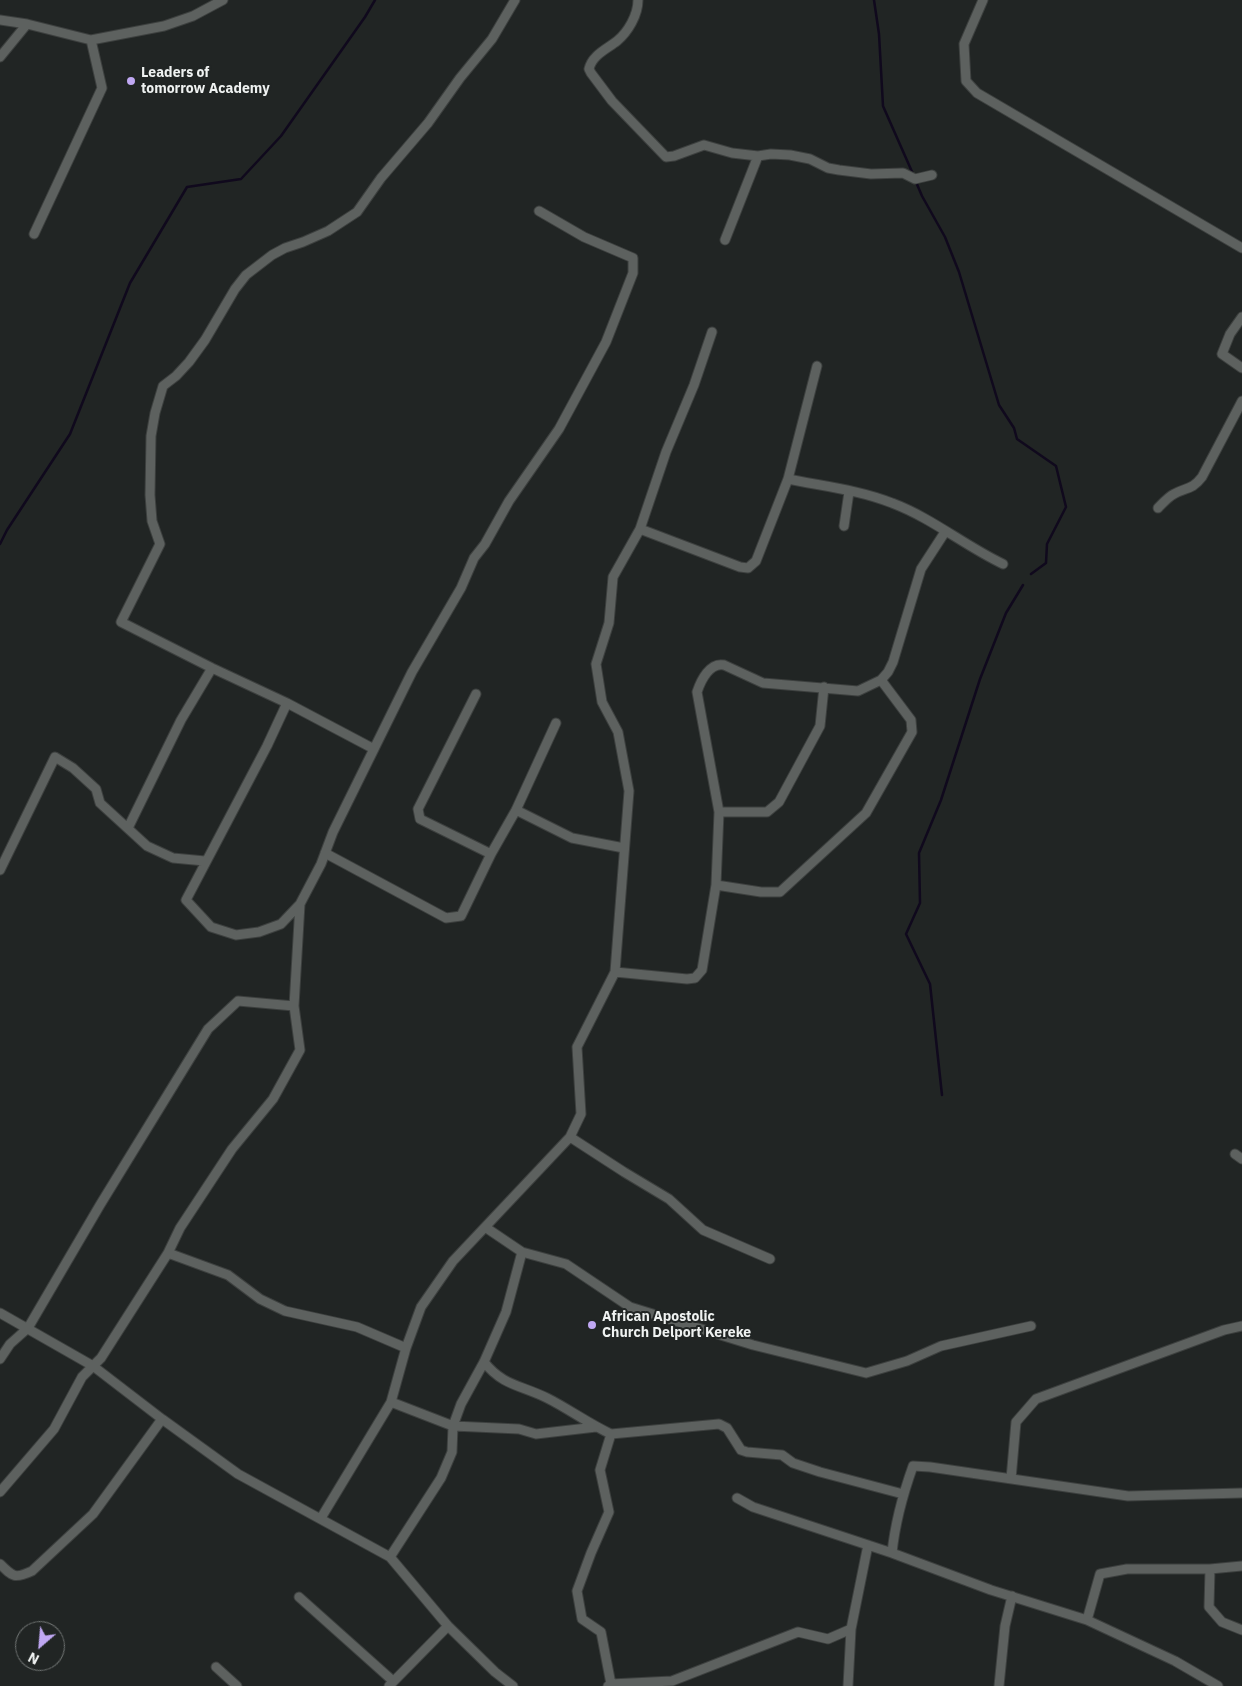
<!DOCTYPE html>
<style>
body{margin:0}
#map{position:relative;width:1242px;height:1686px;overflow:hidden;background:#212524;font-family:"IBM Plex Sans",sans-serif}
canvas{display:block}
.north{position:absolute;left:15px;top:1621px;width:50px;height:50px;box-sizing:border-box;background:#212524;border:1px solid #737776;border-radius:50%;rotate:207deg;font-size:14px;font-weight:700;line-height:20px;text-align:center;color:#eff2f1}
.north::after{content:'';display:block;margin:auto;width:18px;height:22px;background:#c0a8f3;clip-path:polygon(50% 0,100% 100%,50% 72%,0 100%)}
</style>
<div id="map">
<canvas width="1242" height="1686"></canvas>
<div class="north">N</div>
</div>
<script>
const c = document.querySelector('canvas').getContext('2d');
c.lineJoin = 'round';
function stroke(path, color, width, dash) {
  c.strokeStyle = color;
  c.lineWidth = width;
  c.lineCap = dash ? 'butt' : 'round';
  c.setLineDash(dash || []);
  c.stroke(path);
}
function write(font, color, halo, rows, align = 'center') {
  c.font = font + ' "IBM Plex Sans",sans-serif';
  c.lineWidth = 4;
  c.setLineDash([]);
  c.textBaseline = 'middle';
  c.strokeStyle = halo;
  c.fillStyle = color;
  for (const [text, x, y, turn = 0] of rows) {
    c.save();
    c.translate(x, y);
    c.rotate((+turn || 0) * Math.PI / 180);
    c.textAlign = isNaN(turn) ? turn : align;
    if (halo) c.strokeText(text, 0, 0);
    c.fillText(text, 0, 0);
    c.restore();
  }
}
const stream = new Path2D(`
 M874 0 879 34 883 106 913 174
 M916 182 922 196 945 237 959 272 999 405 1014 428 1017 439 1056 466 1066 507 1047 544 1046 563 1031 574
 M0 544 7 530 70 434 130 283 187 187 241 179 281 136 365 17 375 0
 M942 1095 930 984 906 934 920 903 919 853 941 800 980 679 1006 613 1023 585`);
const minor = new Path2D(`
 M638 0C638 15 628 32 617 41 607 49 592 55 589 69L591 73 612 101 666 157 674 156 704 145 732 153 758 156 771 154 790 155 810 159 828 168 839 170 871 174 903 173 915 179 932 175
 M983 0 964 44 966 81 977 93 1242 248
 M0 20 27 24 91 40 164 26 193 16 223 0
 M0 57 27 24
 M34 234 102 88 91 40
 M725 240 758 156
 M1242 317 1230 334 1222 354 1242 368
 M788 479C822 486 860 490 892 503 932 518 965 546 1003 564
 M1158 508C1163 503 1168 497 1174 494 1187 487 1192 490 1202 477L1242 401
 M844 526 849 492
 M640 529 740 567 748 568 756 561 788 479 817 366
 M476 694 418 809 420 819 491 854
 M287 703 267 746 186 900 211 927 236 935 259 932 281 924 300 904
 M374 749 287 703 212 668 121 622 160 544 152 521 150 495 151 436 155 413 163 386 176 376 189 362 205 340 235 289 246 275 272 255 285 248 303 242 328 231 357 212 381 178 428 123 460 78 492 39 515 0
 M516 810 572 838 624 848
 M719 812H767L779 802 820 726 824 687
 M128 828 181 720 212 668
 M325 853 446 918 461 916 491 854 516 810 556 723
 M0 870 55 757 73 768 96 789 100 803 147 846 173 858 205 861
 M716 885 761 892H780L866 813 912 732 911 720 881 680
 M615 972 687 979 695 978 702 970 716 885 719 812 697 692C701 680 710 662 724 665L763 683 858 691 881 680 888 672 893 662 921 569 945 532
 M570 1137 624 1172 669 1199 703 1230 770 1259
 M1235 1154 1242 1159
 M485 1227 522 1252 566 1264 630 1307 753 1345 866 1373 907 1361 941 1346 1031 1326
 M168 1253 180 1228 232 1149 273 1099 300 1050 294 1006 300 904 321 864 333 832 412 672 461 588 474 558 485 544 509 501 559 429 606 342 633 273V258L584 237 539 211
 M0 1313 93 1366 162 1419 238 1474 390 1557 448 1626 495 1672 513 1686
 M0 1359 10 1344 28 1328 100 1205 208 1029 238 1001 294 1006
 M484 1362C503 1386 521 1385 547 1398 569 1409 589 1424 611 1434L719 1424 727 1428 741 1450 747 1452 782 1455 793 1463 820 1472 903 1494
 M391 1402 453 1426 519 1429 536 1434 596 1427
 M1011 1479 1016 1422 1036 1399 1224 1330 1242 1326
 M0 1492 54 1429 82 1377 101 1358 168 1253 228 1275 260 1299 285 1311 357 1327 406 1348
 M737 1498 753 1507 892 1553 991 1590 1087 1620 1175 1661 1218 1686
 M321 1518 391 1402 406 1348 421 1307 453 1261 570 1137 581 1114 577 1047 615 972 629 791 618 732 602 702 596 664 609 623 613 577 640 529 666 452 694 385 712 332
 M892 1553C895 1523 903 1494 913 1466L930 1467 1128 1496 1242 1493
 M390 1557 441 1478 452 1452 453 1426 461 1404 484 1362 506 1312 522 1252
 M0 1564C13 1577 15 1579 32 1571L93 1514 162 1419
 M1210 1569 1209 1607 1222 1622 1242 1630
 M299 1597 393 1681
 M1087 1620 1100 1574 1127 1569H1210L1242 1566
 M216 1667 237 1686
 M611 1684 601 1632 582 1619 577 1591 591 1553 609 1512 600 1470 611 1434
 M389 1686 448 1626
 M608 1686 611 1684 672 1681 798 1632 828 1639 851 1629
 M848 1686 851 1629 868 1545
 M999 1686 1005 1626 1012 1596`);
const markers = [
 [131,81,5,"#c0a8f3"],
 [592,1325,5,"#c0a8f3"]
];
const poiNames = [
 ["Leaders of",141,73],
 ["tomorrow Academy",141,89],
 ["African Apostolic",602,1317],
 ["Church Delport Kereke",602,1333]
];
stroke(stream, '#10091d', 2.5);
stroke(minor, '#3d403f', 11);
stroke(minor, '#5d615f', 9);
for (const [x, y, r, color] of markers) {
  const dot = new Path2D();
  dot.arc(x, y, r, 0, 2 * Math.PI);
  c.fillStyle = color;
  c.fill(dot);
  stroke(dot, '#212524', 2);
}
write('bold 14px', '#eff2f1', '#212524', poiNames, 'left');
</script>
